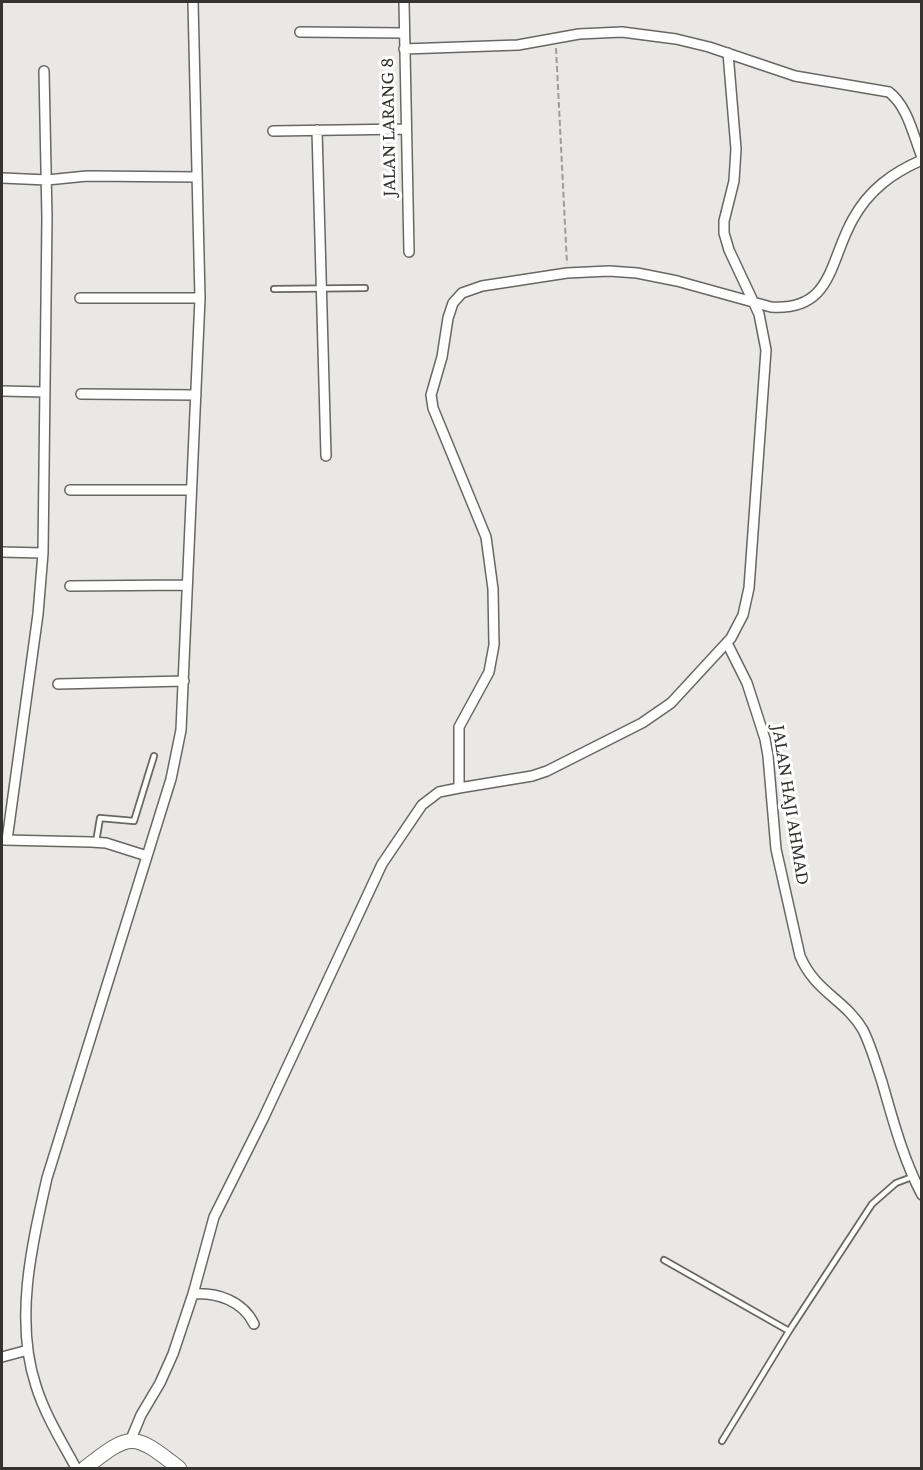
<!DOCTYPE html>
<style>
body{margin:0}
#map{position:relative;width:923px;height:1470px;overflow:hidden;background:#eae8e4;font-family:"Crimson Pro",serif}
canvas{display:block}
.frame{position:absolute;inset:0;border:3px solid #343332;pointer-events:none}
</style>
<div id="map">
<canvas width="923" height="1470"></canvas>
<div class="frame"></div>
</div>
<script>
const c = document.querySelector('canvas').getContext('2d');
c.lineJoin = 'round';
function stroke(path, color, width, dash) {
  c.strokeStyle = color;
  c.lineWidth = width;
  c.lineCap = dash ? 'butt' : 'round';
  c.setLineDash(dash || []);
  c.stroke(path);
}
function write(font, color, halo, rows, align = 'center') {
  c.font = font + ' "Crimson Pro",serif';
  c.lineWidth = 6;
  c.setLineDash([]);
  c.textBaseline = 'middle';
  c.strokeStyle = halo;
  c.fillStyle = color;
  for (const [text, x, y, turn = 0] of rows) {
    c.save();
    c.translate(x, y);
    c.rotate((+turn || 0) * Math.PI / 180);
    c.textAlign = isNaN(turn) ? turn : align;
    if (halo) c.strokeText(text, 0, 0);
    c.fillText(text, 0, 0);
    c.restore();
  }
}
const path = new Path2D(`
 M556 48 567 264`);
const lane = new Path2D(`
 M274 289 365 288
 M96 842 100 818 134 821 154 756
 M664 1260 789 1331
 M722 1441 789 1331 872 1204 896 1183 912 1177`);
const street = new Path2D(`
 M404 2 409 252
 M300 32 404 33
 M404 49 518 45 579 34 622 32 676 39 709 47 795 76 889 92C908 107 913 135 922 157
 M317 130 326 456
 M273 131 406 129
 M2 178 47 180 87 176 197 177
 M80 298H200
 M2 391 45 392
 M81 394 196 395
 M70 490H191
 M2 552 43 553
 M70 586 187 585
 M727 643 747 683 765 739 768 756 776 849 800 956C815 992 846 1000 863 1030 871 1046 876 1064 882 1082 893 1120 903 1159 922 1195
 M58 684 184 681
 M459 788 532 776 547 771 642 723 671 703 731 638 743 615 749 588 766 350 759 314 729 250 724 233V221L734 181 736 149 728 53
 M4 840 91 842 106 843 147 856
 M7 840 38 614 43 553 47 218 44 71
 M193 1294C217 1292 243 1301 254 1324
 M2 1357 28 1350
 M131 1439 141 1415 160 1383 173 1354 193 1294 214 1217 263 1119 382 864 422 805 439 792 459 788V727L489 672 494 645 493 589 486 537 433 408 431 395 442 357 448 318 453 303 462 293 482 286 567 273 609 271 637 273 677 281 771 307C833 311 829 261 853 219 869 190 892 173 922 160
 M76 1468C62 1442 45 1415 36 1386 14 1320 32 1244 47 1178L171 779 181 730 200 298 193 2`);
const secondary = new Path2D(`
 M85 1468C131 1432 133 1432 179 1468`);
const streetNames = [
 ["JALAN LARANG 8",388,127,-91],
 ["JALAN HAJI AHMAD",791,805,81]
];
stroke(lane, '#696763', 8);
stroke(street, '#696763', 12);
stroke(secondary, '#696763', 16);
stroke(path, '#9e9c99', 2, [6, 3]);
stroke(lane, '#fff', 4.5);
stroke(street, '#fff', 9);
stroke(secondary, '#fff', 14);
write('20px', '#343332', '#fff', streetNames);
</script>
